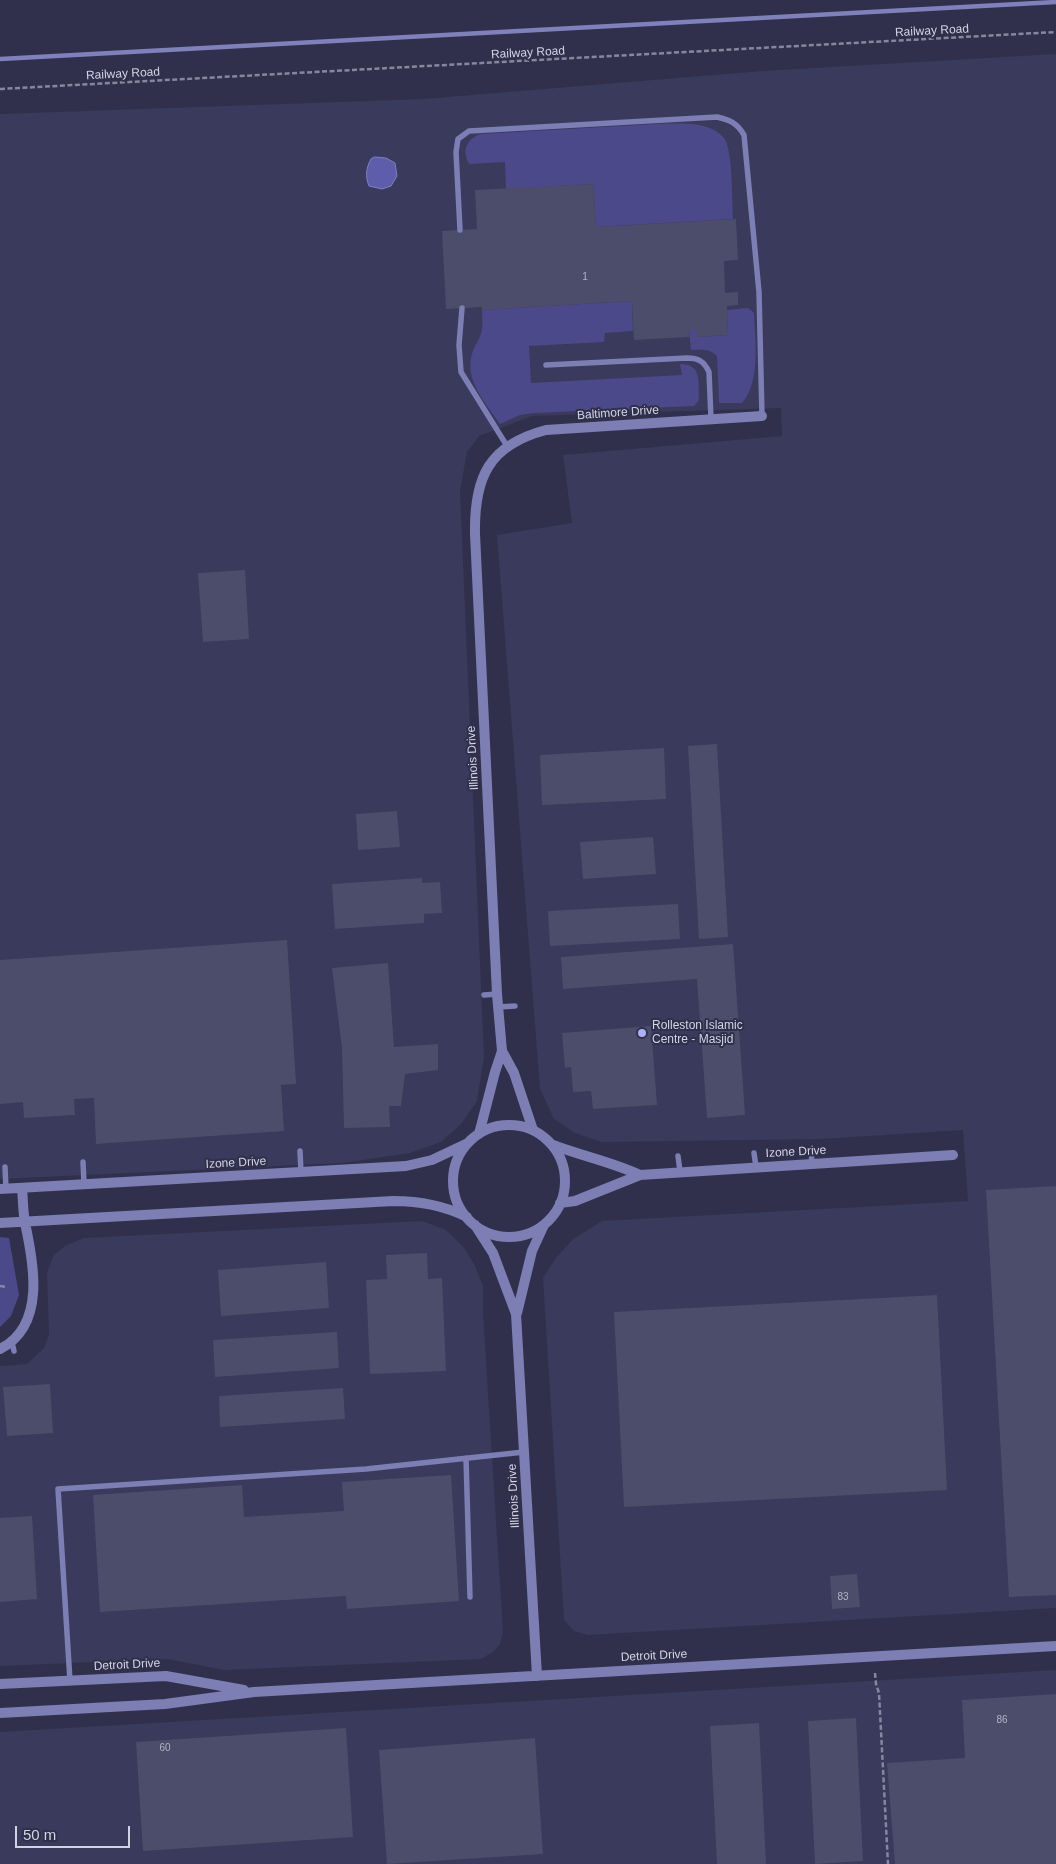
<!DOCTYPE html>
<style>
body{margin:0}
#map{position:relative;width:1056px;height:1864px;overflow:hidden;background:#30304c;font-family:Helvetica,sans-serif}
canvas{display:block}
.scale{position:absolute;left:15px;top:1826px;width:115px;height:22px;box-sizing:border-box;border:2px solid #d1d3e4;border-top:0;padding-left:6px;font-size:15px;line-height:18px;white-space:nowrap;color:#d1d3e4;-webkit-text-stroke:4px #30304c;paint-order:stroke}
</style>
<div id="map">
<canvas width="1056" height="1864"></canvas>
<div class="scale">50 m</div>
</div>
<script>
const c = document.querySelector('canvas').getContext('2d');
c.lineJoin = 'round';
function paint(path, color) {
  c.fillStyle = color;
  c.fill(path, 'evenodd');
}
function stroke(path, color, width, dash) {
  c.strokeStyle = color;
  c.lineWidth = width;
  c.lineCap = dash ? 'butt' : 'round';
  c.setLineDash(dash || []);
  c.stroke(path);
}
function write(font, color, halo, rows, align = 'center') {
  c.font = font + ' Helvetica,sans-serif';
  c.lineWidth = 4;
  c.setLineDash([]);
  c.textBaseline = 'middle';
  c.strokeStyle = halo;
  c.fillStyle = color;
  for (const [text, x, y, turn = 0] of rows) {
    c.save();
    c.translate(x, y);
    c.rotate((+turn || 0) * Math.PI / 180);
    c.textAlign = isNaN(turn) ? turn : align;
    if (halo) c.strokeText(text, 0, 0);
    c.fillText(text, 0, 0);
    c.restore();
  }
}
const built = new Path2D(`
 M1056 54V1608L588 1635 574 1631 564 1620 543 1278 556 1258 573 1239 602 1221 968 1201 963 1130 821 1139 602 1142 575 1133 554 1119 540 1089 497 535 572 523 563 455 782 436 781 408 532 416 479 436 467 452 460 491 484 1057 477 1101 461 1124 441 1142 410 1153 343 1163 0 1179V114L423 99 762 71Z
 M422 1221 446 1230 464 1248 474 1264 483 1285V1313L503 1632 500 1644 493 1652 481 1659 224 1670 168 1659 0 1666V1366L27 1364 44 1348 49 1335 47 1272 54 1255 65 1246 84 1238Z
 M1056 1670V1864H0V1732Z`);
const green = new Path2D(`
 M656 124C676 124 709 120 724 138 733 149 732 203 733 219L596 227 593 184 506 189 505 162 469 164C462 150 466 140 480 134Z
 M632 301 633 331 605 333 604 342 529 346 531 383 682 375 680 364C703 364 698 383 699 400L694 406 534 413 520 415 500 424C486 404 464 380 472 354 474 346 481 338 482 329 483 323 482 316 482 310Z
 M748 308 754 313C755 339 761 382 742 403H719L717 356C709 348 701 350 691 350L689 330H697V337L728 335 727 310Z
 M0 1237 9 1238 19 1295 11 1316 0 1327Z`);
const water = new Path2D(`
 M375 157 386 158 395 163 397 176 391 186 382 189 369 186C365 176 366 168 371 159Z`);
const stream = new Path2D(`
 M0 59 1056 2`);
const building = new Path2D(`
 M593 184 596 227 736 219 738 260 724 261 725 293 738 292V305L727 306 728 335 697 337V330H689V337L634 340 632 301 482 310V307L446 309 442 231 477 229 475 190Z
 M245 570 249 639 203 642 198 573Z
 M717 744 728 937 699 939 688 746Z
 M664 748 666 799 542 805 540 755Z
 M397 811 400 847 358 850 356 814Z
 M653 837 656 874 583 879 580 842Z
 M422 878V883L440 882 442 913 424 914V923L335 929 332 884Z
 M678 904 680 939 550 946 548 911Z
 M287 940 296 1084 281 1085 284 1131 96 1144 94 1098 74 1099 75 1115 24 1118 23 1102 0 1104V960Z
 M733 944 745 1115 707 1118 697 979 563 989 561 957Z
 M388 963 394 1047 438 1044V1070L405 1074 401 1106H389L390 1127 344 1128 342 1048 332 968Z
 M651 1026 657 1105 593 1109 591 1091 573 1092 571 1067 565 1068 562 1033Z
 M1056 1186V1595L1009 1597 986 1190Z
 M427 1253 428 1279 442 1278 446 1371 370 1374 366 1280 387 1279 386 1255Z
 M326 1262 329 1308 221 1316 218 1270Z
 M937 1295 947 1490 624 1507 614 1312Z
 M337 1332 339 1368 215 1377 213 1340Z
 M50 1384 53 1433 7 1436 3 1387Z
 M343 1388 345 1419 220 1427 219 1396Z
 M451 1475 459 1601 347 1609 346 1596 100 1612 93 1495 242 1485 244 1517 344 1511 342 1482Z
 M32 1516 37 1599 0 1602V1518Z
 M857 1574 860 1607 832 1609 830 1576Z
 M1056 1694V1864H895L887 1763 965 1758 962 1700Z
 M856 1718 863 1861 815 1864 808 1721Z
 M759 1723 766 1864H717L710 1726Z
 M346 1728 353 1837 143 1851 136 1742Z
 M535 1738 543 1854 387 1864 379 1750Z`);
const path = new Path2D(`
 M0 89 1056 32
 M0 1286 6 1287
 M875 1673 876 1684 879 1693 888 1864`);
const lane = new Path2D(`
 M460 230 456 152 458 139 469 131 717 117C730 120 737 123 744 135L759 292 762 416
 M462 308 459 345 461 372 507 446
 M546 365 687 358C698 358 704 361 709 372L711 419
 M484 995 497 994
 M498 1007 515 1006
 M811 1149 812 1164
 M300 1151 301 1172
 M754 1153 756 1167
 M678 1156 680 1171
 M83 1162 84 1184
 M5 1167 6 1189
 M12 1342 14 1351
 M466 1458 470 1597
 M70 1681 58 1489 366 1469 524 1452`);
const street = new Path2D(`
 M453 1181a56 56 0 1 1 112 0a56 56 0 1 1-112 0Z
 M533 1130 514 1073 502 1051 497 994 475 534C474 477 489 445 546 430L762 416
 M479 1134 495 1072 502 1051
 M553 1145C582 1156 612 1162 640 1175
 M0 1189 406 1166 432 1160 468 1143
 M560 1203 575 1201 640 1175 953 1155
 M0 1223 393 1201C420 1201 443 1205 467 1217
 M475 1225 493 1253 516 1314 537 1676
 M517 1313 532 1251 544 1225
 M0 1349C46 1326 34 1264 25 1223 23 1212 23 1199 22 1188
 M0 1684 166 1676 244 1690
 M0 1713 165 1704 254 1692 1056 1646`);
const markers = [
 [642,1033,5,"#acaffb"]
];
const numberNames = [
 ["1",585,277],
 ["83",843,1597],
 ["86",1002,1720],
 ["60",165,1748]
];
const streetNames = [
 ["Railway Road",932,31,-3],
 ["Railway Road",528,53,-3],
 ["Railway Road",123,74,-3],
 ["Baltimore Drive",618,413,-4],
 ["Illinois Drive",473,758,-93],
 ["Izone Drive",796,1152,-3],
 ["Izone Drive",236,1163,-3],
 ["Illinois Drive",514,1496,-93],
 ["Detroit Drive",654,1656,-3],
 ["Detroit Drive",127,1665,-3]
];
const poiNames = [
 ["Rolleston Islamic",652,1026],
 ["Centre - Masjid",652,1040]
];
paint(built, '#393a5c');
paint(green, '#4b4989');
paint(water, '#5e5dab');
stroke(water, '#8080bc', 1);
stroke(stream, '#8080bc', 4.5);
paint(building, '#4c4d6a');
stroke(path, '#86879e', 2.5, [5, 2.5]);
stroke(lane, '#7c7eb4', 5.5);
stroke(street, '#7c7eb4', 10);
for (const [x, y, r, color] of markers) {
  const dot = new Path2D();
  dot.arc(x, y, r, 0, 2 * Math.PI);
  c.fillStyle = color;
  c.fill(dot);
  stroke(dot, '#30304c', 2);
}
write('10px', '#b0b2c6', null, numberNames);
write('12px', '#d1d3e4', '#30304c', streetNames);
write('12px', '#d1d3e4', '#30304c', poiNames, 'left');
</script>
